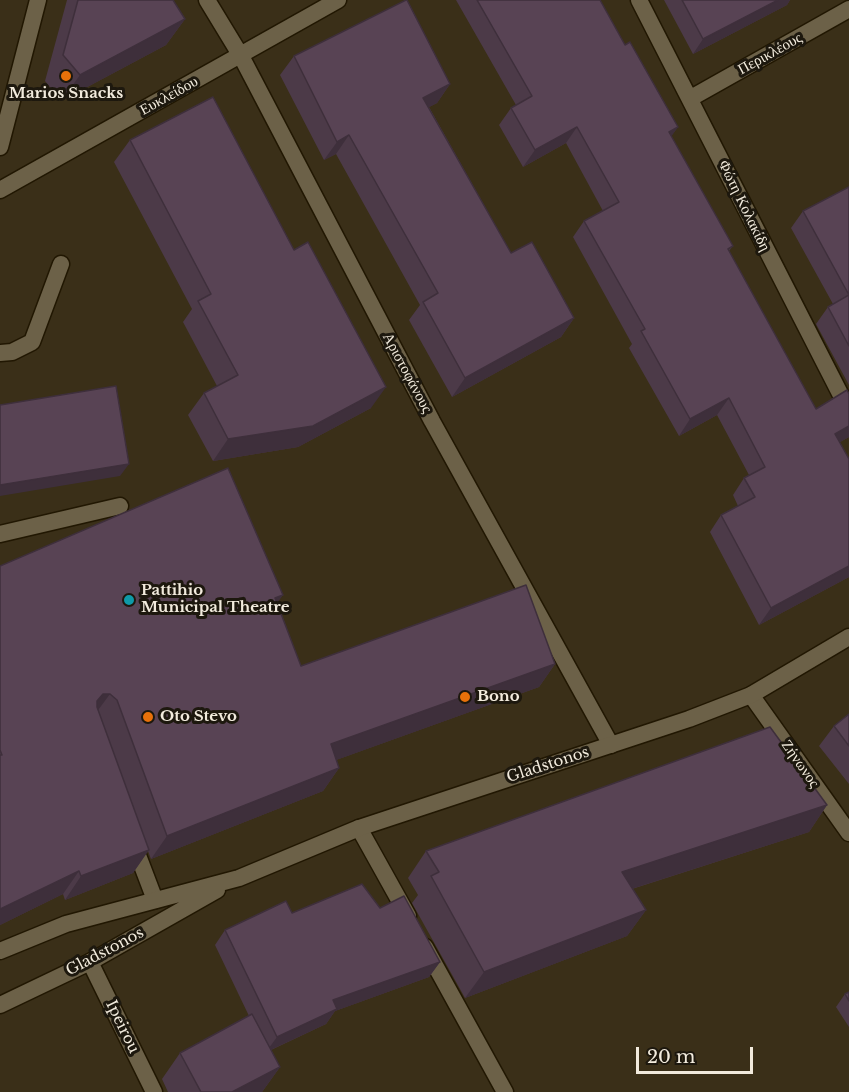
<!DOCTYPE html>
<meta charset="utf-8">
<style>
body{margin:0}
#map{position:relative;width:849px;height:1092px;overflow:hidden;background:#3a2f18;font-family:"Libre Baskerville",serif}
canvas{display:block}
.scale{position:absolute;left:636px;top:1047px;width:117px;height:27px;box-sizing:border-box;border:3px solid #f2ebdd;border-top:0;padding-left:8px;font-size:18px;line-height:21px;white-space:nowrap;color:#f2ebdd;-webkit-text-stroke:4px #1d180e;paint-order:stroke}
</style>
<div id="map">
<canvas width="849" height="1092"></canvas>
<div class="scale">20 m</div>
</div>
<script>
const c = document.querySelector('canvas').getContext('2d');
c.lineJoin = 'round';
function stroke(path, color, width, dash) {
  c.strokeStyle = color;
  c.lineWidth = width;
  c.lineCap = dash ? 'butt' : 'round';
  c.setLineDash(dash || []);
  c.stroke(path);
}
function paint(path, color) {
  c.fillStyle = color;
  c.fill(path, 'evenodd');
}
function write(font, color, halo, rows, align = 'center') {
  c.font = font + ' "Libre Baskerville",serif';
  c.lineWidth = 6;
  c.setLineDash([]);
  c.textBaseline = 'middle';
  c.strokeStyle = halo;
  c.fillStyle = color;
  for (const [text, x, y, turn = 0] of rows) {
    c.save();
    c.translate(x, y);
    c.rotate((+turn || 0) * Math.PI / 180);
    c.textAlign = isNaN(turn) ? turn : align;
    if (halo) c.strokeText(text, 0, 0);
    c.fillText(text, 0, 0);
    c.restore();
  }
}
const service = new Path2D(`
 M0 353 12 352 32 342 61 264
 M0 534 120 506
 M133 842 155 900`);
const minor = new Path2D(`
 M207 0 241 56 432 421 611 745
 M639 0 849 411
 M691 98 849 9
 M0 190 338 0
 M751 695 849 833
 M359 828 408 916
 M425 947 505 1092
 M90 962 154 1092`);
const secondary = new Path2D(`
 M0 147 38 0
 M0 951 66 924 239 878 359 828 689 719 751 695 849 637
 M0 1005 90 962 217 890`);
const wall = new Path2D(`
 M67 0H173L185 19 166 45 61 101 45 81Z
 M456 0H600L625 45 678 127 671 136 733 246 729 251 816 409 849 394V437L840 442 849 577 759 625 710 532 721 515 738 506 733 495 744 478 749 475 717 415 679 436 629 348 632 344 573 237 584 221 603 211 566 143 523 167 499 125 511 108 516 105Z
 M664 0H790L787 5 693 54Z
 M294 56 450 84 437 103 429 107 511 253 574 318 561 337 452 397 409 320 420 305 336 154 324 160 280 75Z
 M130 140 371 408 298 447 213 461 188 415 204 393 217 386 183 322 192 309 114 162Z
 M849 187V385L816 324 828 307 833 304 791 228 803 211Z
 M0 566 283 595 277 602 301 666 555 664 539 687 336 760 339 768 323 791 151 859 148 851 133 873 65 900 63 894 0 925Z
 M849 714V784L819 746 834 726Z
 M827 805 809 832 632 889 646 910 627 936 465 998 412 903 418 895 408 878 426 851Z
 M380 908 440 962 429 977 335 1011 326 1024 271 1050 280 1067 262 1092H168L162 1079 180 1053 249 1016 215 945 225 930 292 913Z
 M849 992V1027L836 1007 845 994Z`);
const shadedWall = new Path2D(`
 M778 0H790L787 5 693 54 703 39Z
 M185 19 166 45 61 101 80 75Z
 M450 84 437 103 410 117 423 98Z
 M577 127 566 143 523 167 535 150Z
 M678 127 666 144 669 132Z
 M349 135 336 154 324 160 337 142Z
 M574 318 561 337 452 397 465 378Z
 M386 387 371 408 298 447 213 461 228 439Z
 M729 398 717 415 679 436 690 419Z
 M849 426V437L824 451 835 434Z
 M129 464 120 476 0 496V485Z
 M849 566V577L759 625 771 608Z
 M283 595 266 618 275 598Z
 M555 664 539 687 314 768 331 744Z
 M103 694H110L93 717 97 701Z
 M339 768 323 791 151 859 167 836Z
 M827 805 809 832 603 898 622 872Z
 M149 850 133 873 65 900 81 876Z
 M79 871 63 894 0 925V909Z
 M646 910 627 936 465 998 484 972Z
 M440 962 429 977 335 1011 326 1024 266 1052 277 1037 333 1000Z
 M280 1067 262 1092H232Z`);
const building = new Path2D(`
 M78 0H173L185 19 80 75 63 55Z
 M406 0H407L450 84 423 98 511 253 532 242 574 318 465 378 423 302 438 293 349 135 337 142 294 56Z
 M477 0H600L625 45 630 42 678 127 669 132 733 246 728 249 816 409 847 390 849 394V426L835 434 849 459V566L771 608 721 515 755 497 744 478 765 467 729 398 690 419 641 331 645 329 584 221 619 202 577 127 535 150 511 108 532 96Z
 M682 0H778L703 39Z
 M213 97 294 250 308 242 386 387 313 426 228 439 204 393 238 375 198 301 211 294 130 140Z
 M849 187V295L803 211Z
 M849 295V346L828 307Z
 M116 386 129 464 0 485V405Z
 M228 468 283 595 275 598 301 666 526 585 555 664 331 744 339 768 167 836 117 700 110 694H103L97 701V707L149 850 81 876 79 871 0 909V755H2L0 750V566Z
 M849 714V746L834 726Z
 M770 727 827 805 622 872 646 910 484 972 431 876 439 872 426 851Z
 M362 884 380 908 404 896 440 962 333 1000 337 1009 277 1037 225 930 286 901 292 913Z
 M849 992V1001L845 994Z
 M252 1014 280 1067 232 1092H201L180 1053Z`);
const markers = [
 [66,76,6,"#e8710a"],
 [129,600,6,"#0f9aa8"],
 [465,697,6,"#e8710a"],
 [148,717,6,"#e8710a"]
];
const streetNames = [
 ["Περικλέους",770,54,-29],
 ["Ευκλείδου",169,96,-29],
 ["Φώτη Κολακίδη",744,206,64],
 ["Αριστοφάνους",407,373,62],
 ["Ζήνωνος",800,764,55],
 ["Gladstonos",548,765,-18],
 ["Gladstonos",105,952,-28],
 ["Ipeirou",122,1027,64]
];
const poiNames = [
 ["Marios Snacks",66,94,"center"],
 ["Pattihio",141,591],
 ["Municipal Theatre",141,608],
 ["Bono",477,697],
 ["Oto Stevo",160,717]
];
stroke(service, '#211702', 19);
stroke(minor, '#211702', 19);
stroke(secondary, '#211702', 19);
stroke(service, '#6c6148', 16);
stroke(minor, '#6c6148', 16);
stroke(secondary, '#6c6148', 16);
paint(wall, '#4c3a48');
paint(shadedWall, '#3e2f3b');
paint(building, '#584354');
stroke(building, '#3e2f3b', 1.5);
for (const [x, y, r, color] of markers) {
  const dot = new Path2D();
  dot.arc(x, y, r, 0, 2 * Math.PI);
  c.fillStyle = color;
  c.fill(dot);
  stroke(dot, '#1d180e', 2);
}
write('15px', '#f2ebdd', '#1d180e', streetNames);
write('bold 15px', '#f2ebdd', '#1d180e', poiNames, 'left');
</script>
